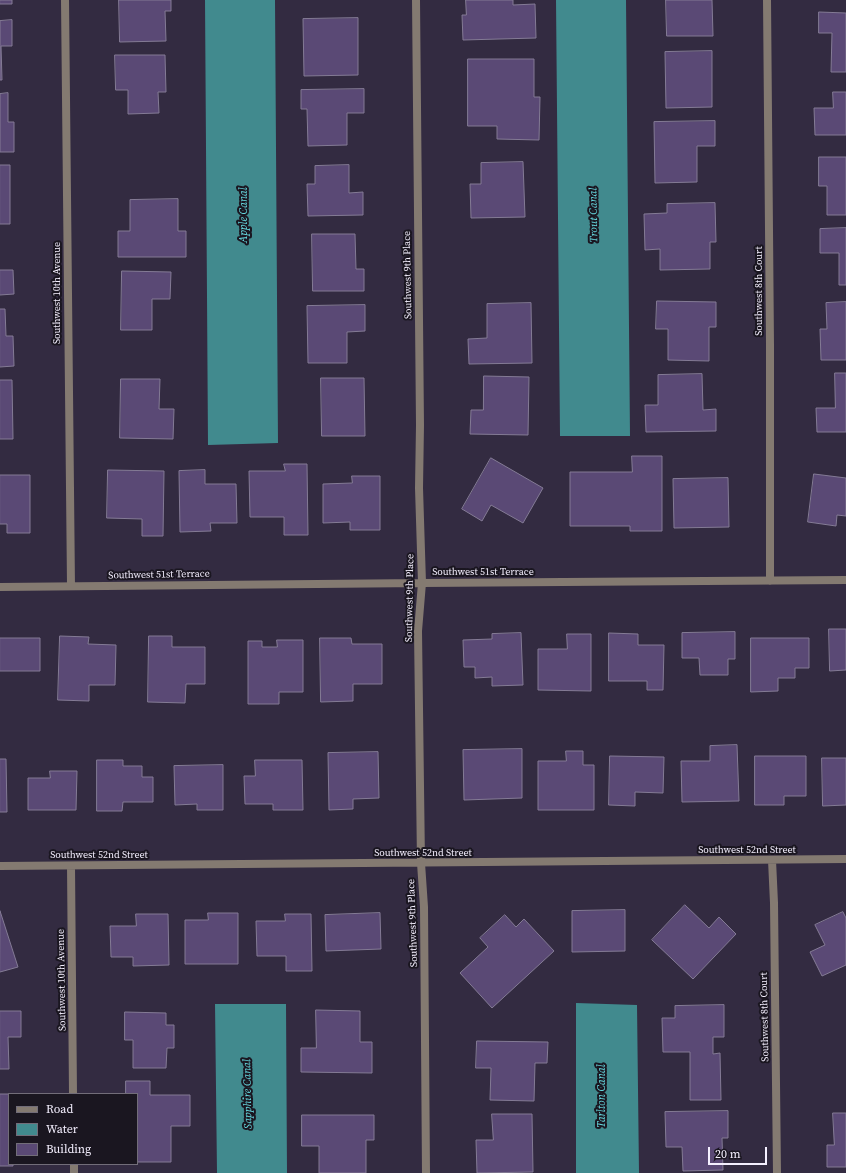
<!DOCTYPE html>
<style>
body{margin:0}
#map{position:relative;width:846px;height:1173px;overflow:hidden;background:#332b41;font-family:"Source Serif 4",serif}
canvas{display:block}
.legend{position:absolute;left:8px;top:1093px;width:130px;height:72px;box-sizing:border-box;background:#1a1620;border:1px solid #726d79;margin:0;padding:5px 7px;list-style:none;font-size:12px;color:#f5f0ff}
.legend li{display:flex;align-items:center;gap:8px;height:20px}
.legend b{width:20px;border:1px solid #726d79}
.scale{position:absolute;left:708px;top:1147px;width:59px;height:18px;box-sizing:border-box;border:2px solid #f5f0ff;border-top:0;padding-left:5px;font-size:12px;line-height:14px;white-space:nowrap;color:#f5f0ff;-webkit-text-stroke:3px #1a1620;paint-order:stroke}
</style>
<div id="map">
<canvas width="846" height="1173"></canvas>
<ul class="legend">
<li><b style="height:5px;background:#847a71"></b>Road</li>
<li><b style="height:11px;background:#418a8e"></b>Water</li>
<li><b style="height:11px;background:#5a4975"></b>Building</li>
</ul>
<div class="scale">20 m</div>
</div>
<script>
const c = document.querySelector('canvas').getContext('2d');
c.lineJoin = 'round';
function paint(path, color) {
  c.fillStyle = color;
  c.fill(path, 'evenodd');
}
function stroke(path, color, width, dash) {
  c.strokeStyle = color;
  c.lineWidth = width;
  c.lineCap = dash ? 'butt' : 'round';
  c.setLineDash(dash || []);
  c.stroke(path);
}
function write(font, color, halo, rows, align = 'center') {
  c.font = font + ' "Source Serif 4",serif';
  c.lineWidth = 4;
  c.setLineDash([]);
  c.textBaseline = 'middle';
  c.strokeStyle = halo;
  c.fillStyle = color;
  for (const [text, x, y, turn = 0] of rows) {
    c.save();
    c.translate(x, y);
    c.rotate((+turn || 0) * Math.PI / 180);
    c.textAlign = isNaN(turn) ? turn : align;
    if (halo) c.strokeText(text, 0, 0);
    c.fillText(text, 0, 0);
    c.restore();
  }
}
const water = new Path2D(`
 M205 0H275L278 443 208 445Z
 M556 0H626L630 436H560Z
 M576 1003 637 1005 639 1173H576Z
 M215 1004H286L287 1173H217Z`);
const building = new Path2D(`
 M0 0H12V4H0Z
 M119 0H171V11H165L166 41 120 42Z
 M466 0H513V5L535 4 536 38 463 40 462 15H466Z
 M666 0H712L713 36H667Z
 M819 12 846 13V72H831L832 33H819Z
 M358 18V75L304 76 303 19Z
 M12 20V46H1L2 80H0V21Z
 M712 51V107L666 108 665 52Z
 M115 55H165L166 92H158L159 113 128 114V90H116Z
 M468 59H534V97H540L539 140 497 139V126H468Z
 M364 89V113H347V145L308 146 307 109H301V90Z
 M833 92H846V135H815L814 108H833Z
 M8 93V122H14V152H0V94Z
 M715 121V146H697V182L655 183 654 122Z
 M819 157H846V215H827V186H819Z
 M523 162 525 217 471 218 470 184H481V163Z
 M0 165H10V224H0Z
 M349 165V193L363 192V215L308 216 307 184H315V166Z
 M178 199V231H186V257H118V231H130V200Z
 M715 203 716 242H710V269L660 270V249L645 250 644 214 667 213V204Z
 M846 228V285H839V253H820V229Z
 M312 234H355L356 269H364V291H313Z
 M0 270H13L14 294 0 295Z
 M122 271 171 272 170 299H152V330H121Z
 M657 301 716 302V327H709V361L668 360V329H656Z
 M846 302V360H821L820 329H827L826 303Z
 M531 303 532 363 469 364 468 339 487 338V304Z
 M365 305V331L347 332V363H308L307 306Z
 M0 309H5L6 336H13L14 366 0 367Z
 M835 373H846V432H817L816 408H835Z
 M702 374 703 410 716 409V431L646 432 645 405H658V375Z
 M484 376 529 377 528 435 470 434 471 410H483Z
 M321 378H364L365 436H322Z
 M121 379H160L159 409H174L173 439 120 438Z
 M0 380H12L13 439H0Z
 M632 456H662V531H630V526H570V472H632Z
 M491 458 543 488 523 523 491 505 482 521 462 509Z
 M284 464H307L308 535H284V517H250L249 471H285Z
 M108 470 164 471 163 536H142V519L107 518Z
 M205 470V484H236L237 523H210L211 531 180 532 179 471Z
 M814 474 846 478V516L837 515 836 526 808 522Z
 M0 475H30V533H7V524H0Z
 M352 476H380V530H350V522L323 523V484L352 483Z
 M728 478 729 527 674 528 673 479Z
 M829 629H846V670L830 671Z
 M735 632V659H728V675H700L699 658H682V633Z
 M521 633 523 685 492 686V677L475 678V667H464L463 640 492 639V634Z
 M609 633 638 634V645H664L663 690H647V681H609Z
 M567 634H591V691L538 690V649H567Z
 M60 636 89 637 88 644 116 645 115 685H89V701L58 700Z
 M149 636H172V647H205V684H186L185 703 148 702Z
 M0 638H40V671H0Z
 M320 638H351L352 644H382V684H353V701L321 702Z
 M751 638H809V668H795V678H778V691L751 692Z
 M277 640H303V692H279V704H248V641H262V647H277Z
 M737 745 739 801 682 802 681 761H710V746Z
 M522 749V798L464 800 463 750Z
 M566 751H583V765H594V810H538V761H566Z
 M378 752 379 798 353 799V809L329 810 328 753Z
 M610 756 664 757 663 793 635 792V806L609 805Z
 M755 756H806V796H784V805H755Z
 M822 758H846V805L823 806Z
 M0 759H6L7 812H0Z
 M97 760H123V766H142V777H153V802H123L122 811H97Z
 M255 760H302L303 810H273V804H245L244 776H255Z
 M223 765V810H197V804L175 805 174 766Z
 M50 771H77L76 810H28V778H50Z
 M685 905 709 928 719 917 736 934 693 979 652 940Z
 M625 910V951L572 952V911Z
 M0 911 18 967 0 972Z
 M843 912 846 918V965L822 976 810 952 825 945 815 925Z
 M208 913H238V964H185V920H208Z
 M380 913 381 949 326 951 325 915Z
 M136 914H168L169 965 133 966V957H111L110 926H136Z
 M285 914H311L312 971H286V956H257L256 921H285Z
 M505 915 516 927 524 919 554 951 492 1008 460 973 488 947 480 938Z
 M724 1005V1037H713V1054L720 1053 721 1100H690V1052H663L662 1018H675V1006Z
 M316 1010 360 1011V1042H372V1073L301 1072V1048H316Z
 M0 1011H21V1037H8L9 1069H0Z
 M125 1012 166 1013V1025H174V1048H167L166 1068H133V1040H125Z
 M477 1041 548 1042 547 1063H535L534 1101 490 1100 491 1068H476Z
 M126 1081H150V1095H190V1126H171V1162H137V1094H126Z
 M0 1094H19H9V1164H13V1166H0Z
 M728 1111V1138H722L723 1170 683 1171 682 1147H666L665 1112Z
 M833 1113H846V1167H827V1145H834Z
 M492 1114H532L533 1172 477 1173 476 1140H493Z
 M302 1115H374V1140H366V1173H319V1146H302Z`);
const minor = new Path2D(`
 M65 0 71 586
 M416 0 420 425 419 488 422 583 418 631 421 863 424 907 426 1173
 M767 0 770 344V581
 M0 587 422 583 846 580
 M772 860 774 903 777 1173
 M0 866 846 859
 M71 866 73 1094
 M74 1164V1173`);
const streetNames = [
 ["Southwest 9th Place",408,275,-91],
 ["Southwest 8th Court",759,291,-90],
 ["Southwest 10th Avenue",57,293,-90],
 ["Southwest 51st Terrace",483,572],
 ["Southwest 51st Terrace",159,575,-1],
 ["Southwest 9th Place",410,598,-89],
 ["Southwest 52nd Street",747,850],
 ["Southwest 52nd Street",423,853],
 ["Southwest 52nd Street",99,855],
 ["Southwest 9th Place",413,923,-92],
 ["Southwest 10th Avenue",62,980,-91],
 ["Southwest 8th Court",765,1017,-91]
];
const waterNames = [
 ["Apple Canal",244,215,-90],
 ["Trout Canal",594,215,-91],
 ["Sapphire Canal",248,1094,-91],
 ["Tarlton Canal",602,1096,-90]
];
paint(water, '#418a8e');
paint(building, '#5a4975');
stroke(building, '#847b95', 1);
stroke(minor, '#847a71', 8);
write('10px', '#f5f0ff', '#1a1620', streetNames);
write('italic 11px', '#65d5dc', '#1a1620', waterNames);
</script>
